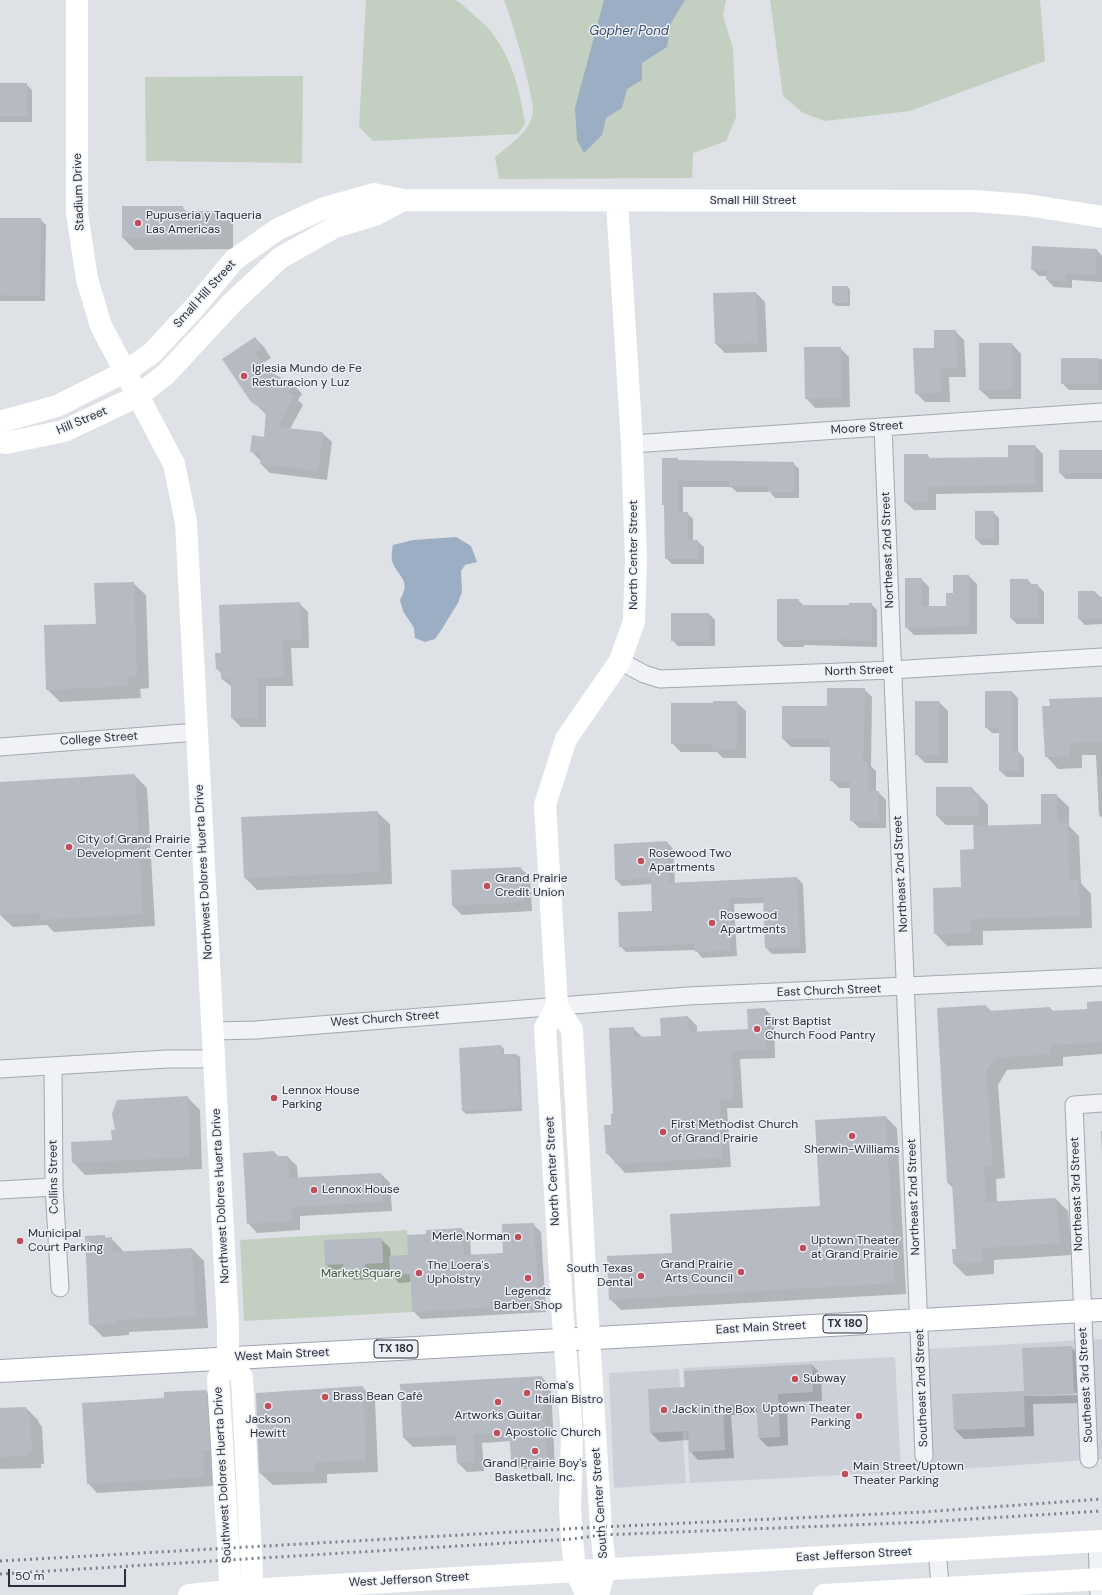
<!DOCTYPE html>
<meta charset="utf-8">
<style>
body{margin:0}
#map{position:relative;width:1102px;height:1595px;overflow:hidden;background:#dee1e6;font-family:"DM Sans",sans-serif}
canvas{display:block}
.scale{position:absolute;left:8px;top:1569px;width:118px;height:18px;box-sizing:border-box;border:2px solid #292f3c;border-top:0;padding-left:5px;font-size:12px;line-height:14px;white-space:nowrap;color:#292f3c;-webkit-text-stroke:3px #edf0f4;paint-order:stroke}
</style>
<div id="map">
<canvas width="1102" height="1595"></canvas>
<div class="scale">50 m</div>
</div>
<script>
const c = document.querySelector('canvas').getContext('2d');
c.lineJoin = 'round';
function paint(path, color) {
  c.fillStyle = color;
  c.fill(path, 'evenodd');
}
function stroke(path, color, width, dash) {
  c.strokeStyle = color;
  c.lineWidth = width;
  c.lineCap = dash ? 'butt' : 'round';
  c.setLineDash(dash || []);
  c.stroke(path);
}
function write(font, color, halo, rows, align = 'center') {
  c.font = font + ' "DM Sans",sans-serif';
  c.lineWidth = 3;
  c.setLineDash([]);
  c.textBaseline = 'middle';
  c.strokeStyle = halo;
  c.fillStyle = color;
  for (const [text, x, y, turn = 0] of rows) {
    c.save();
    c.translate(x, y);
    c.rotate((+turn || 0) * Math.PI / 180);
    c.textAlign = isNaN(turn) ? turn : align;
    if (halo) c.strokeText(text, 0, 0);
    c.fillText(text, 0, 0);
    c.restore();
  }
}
const built = new Path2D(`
 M1102 1339V1459L933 1471 928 1349Z
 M895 1357 901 1472 690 1483 683 1368Z
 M679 1369 686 1483 614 1488 609 1373Z`);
const green = new Path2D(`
 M366 0H455L459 2C468 10 478 18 487 27 511 54 520 89 525 124L518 134 373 141 359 127Z
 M504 0H726L723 16 733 48 736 117 726 141 693 153 692 178 499 179 495 157C509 145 529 133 533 113 535 99 511 16 504 0Z
 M770 0H1040L1045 61 910 111 825 121 803 113 783 96Z
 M303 76 302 163 146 161 145 77Z
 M407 1230 412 1312 244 1321 240 1240Z`);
const water = new Path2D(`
 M604 0H685L671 23 667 47 642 63V80L627 89 622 108 606 118 602 135 584 153 577 140 575 108Z
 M456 537 471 546 477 562 465 565 461 571 462 592 458 603 440 632 435 639 425 642 415 638 414 628 403 611 400 600C412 579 398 578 392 561 391 556 392 551 393 545L413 540Z`);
const shadow = new Path2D(`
 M0 84H26L32 90V122H0Z
 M182 207 187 212H221L233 224V249L135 250 123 238Z
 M0 219H40L46 225 45 301H0Z
 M1097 250 1102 256V282L1072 280V288L1054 287 1047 280V276H1039L1032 269Z
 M848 287 850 290V306H836L833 303Z
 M756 293 765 302 767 352 725 353 716 344Z
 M955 331 964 340 966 377H949L950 402H925L916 393 935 349Z
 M255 338 264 347 271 358 263 363 269 372 293 384 302 394 298 400 303 405 290 429 322 433 332 442 327 480 270 473 261 464V461L251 451 265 438 267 415 252 401Z
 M980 344H1012L1021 354V399H990L980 390Z
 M840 348 849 357 850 407 815 408 806 398Z
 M1062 359H1102V390H1069L1062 383Z
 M1035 446 1043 454V492L936 494V510H914L905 502 927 455 931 459 1009 458Z
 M1102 451V479H1066L1060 473Z
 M677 459 680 461 793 463 799 469V498H775L770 492H737L731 487H683V513H687L693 519V541H697L704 547V564H672L666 558 665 507 663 504Z
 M993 512 999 518V545H982L976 539Z
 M969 576 977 584V634L914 635 906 627 921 579 929 587V607H947Z
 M1028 580 1033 586H1038L1044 592V624H1017L1011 618Z
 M133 583 146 595 149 688 140 689 141 698 60 702 47 689 97 625Z
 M1079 592H1095L1102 598V624L1085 625 1079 619Z
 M798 600 804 606H850L871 604 877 610V647L804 645V647H784L778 641Z
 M299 603 308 612 309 648H291L293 686H266V727H241L232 718V687L222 679V674L217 669Z
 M709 614 715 620V646H678L672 640Z
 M864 689 872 697 871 766 876 771V792H878L886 800V828H859L851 820V788H839L831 780V747H791L783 739V707H828Z
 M986 692H1012L1018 698V751L1024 758V777H1007L1000 771V733H992L986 727Z
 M1102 698V818L1099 815 1096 755H1082V768L1058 769 1046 756 1051 707Z
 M736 702 746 711V758H723L717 752H681L672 743 714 704Z
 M939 702 948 711V763H925L916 754Z
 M134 775 147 788 155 926 54 932 47 925 13 927 0 915V783Z
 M972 788 988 805V826L1042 825 1056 795 1069 807V826L1079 836 1081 883 1091 894 1092 928 983 931V945L947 946 935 933 962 888 975 850 974 825H946L937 816Z
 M377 812 390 824 392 884 257 890 245 878Z
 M667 842 673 849 675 883 797 878 803 884 806 953 772 954 766 948 764 903 734 904 737 956 702 958 696 950 626 952 620 946 653 912 652 884 622 886 616 880Z
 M520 868 530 877 532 911 462 915 453 906Z
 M1102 1002V1054L1063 1057V1066L1007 1070 998 1085 1005 1178 996 1179 997 1202 1056 1199 1068 1211 1072 1255 994 1260V1274L966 1276 954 1264 957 1250 953 1188 948 1183 938 1009 986 1006 992 1012 1050 1008 1054 1012 1088 1010Z
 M765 1009 774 1018 775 1058 740 1059 743 1108H727L731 1167 625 1173 607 1153 633 1028 642 1037H662L688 1017 697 1026V1033L749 1030Z
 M501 1046 504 1049V1055H517L520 1057 522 1111 466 1114 463 1111Z
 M187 1097 200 1110 202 1169 85 1175 73 1162 113 1141 116 1131Z
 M886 1117 897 1128 906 1294 621 1310 610 1299 673 1254 821 1207Z
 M1101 1131H1102V1154Z
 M274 1152 279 1157H288L297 1166 298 1178 381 1174 390 1183 392 1211 300 1216V1230L257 1233 248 1223Z
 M533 1224 541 1232 546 1312 421 1319 413 1311 411 1282 399 1283 391 1274V1272H373L374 1279 354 1280 347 1273 336 1274 326 1265 381 1239 390 1248 391 1257 410 1255 427 1234 462 1229 470 1237 471 1256 504 1254Z
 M104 1236 107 1239 111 1238 124 1252 192 1249 204 1261 208 1328 129 1332V1335L103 1337 90 1324Z
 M1072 1348 1081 1357 1083 1403 1033 1404 1034 1436 964 1439 955 1430 1025 1392ZM1079 1393V1395L1033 1396V1394Z
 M812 1365 821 1374 822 1401 787 1402 788 1445 768 1447 759 1438 758 1414 731 1415 734 1458 698 1460 690 1451 689 1440 660 1442 651 1433 686 1388Z
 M542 1377 551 1387 555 1468 521 1469 512 1460 511 1441 482 1443 484 1471 467 1472 458 1463 457 1445 413 1447 404 1438Z
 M362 1387 375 1400 378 1472 327 1474V1483L273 1485 260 1473Z
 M206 1391 215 1401 218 1459H212L213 1486 97 1493 88 1483 165 1399Z
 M26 1408 38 1420 39 1423 42 1427 44 1464H41V1468L0 1469V1409Z`);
const building = new Path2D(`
 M0 83H27V116H0Z
 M122 206H183V211H221V237L122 238Z
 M0 218H41L40 296 0 295Z
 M1032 246 1097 249 1096 275 1066 274V281L1046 280 1047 270H1031Z
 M832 286H848V303H832Z
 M756 292 758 343 715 344 713 293Z
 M934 330H956L957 368H940L941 393 915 394 913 348H934Z
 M255 337 262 348 255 353 265 369 293 384 288 393 294 395 278 427 323 432 318 471 260 464 261 454 250 452 252 435 264 437 266 411 251 402 222 359Z
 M979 343H1012V390H979Z
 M804 347H841V398L805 399Z
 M1061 358H1098V384H1061Z
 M1008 445H1035V484L928 487V502H904V454H928V458L1008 457Z
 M1059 450H1102V473H1059Z
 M662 458H678V460L794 462V492H768V486H730V481H678V512H688V540H698V559H665L664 505H662Z
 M975 511H994V539H975Z
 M953 575H969V626L905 628V578H922V606H946V593H953Z
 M1010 579H1028V584H1038V618H1010Z
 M134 582 137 676 128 677 129 686 46 690 44 625 96 624 94 583Z
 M1078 591H1095V597H1102V619H1078Z
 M777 599H799V605H849V603H872V641H849V639L777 641Z
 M300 602 301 639 283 640 284 677 258 678V718H231V679H221V669H216L215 653H221L219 605Z
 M671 613H709V641H671Z
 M827 688H865L863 762H868V791H879V821H850V781H830V739H782V706H827Z
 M985 691H1012V751H1019V771H999V728H985Z
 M1102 697V742L1070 743V756L1045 757 1042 706H1050L1049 699Z
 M713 701H737V749H713V744H671V703H713Z
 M915 701H939V755H915Z
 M135 774 143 914 40 920V913L0 915V782Z
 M936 787H972V794H979V816H936Z
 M1041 794H1057V823H1068L1069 881 1079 880 1080 916 971 919V933L934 934 933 888 961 887 960 850 974 849 973 826 1041 824Z
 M378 811 380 872 244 878 241 817Z
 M667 841 669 883 797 877 800 947 765 948 763 897 729 898 731 950 695 952 694 944 619 947 618 912 652 911 651 878 615 880 614 844Z
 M521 867 524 902 452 906 451 870Z
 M1102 1001V1042L1051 1045V1054L995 1058 986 1072 993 1166H984L986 1202 1056 1198 1060 1243 982 1248V1262L953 1264 952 1249H956L952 1183H947L937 1008 986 1005 988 1011 1050 1007V1011L1087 1009V1002Z
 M765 1008 766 1050 731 1051 734 1099 719 1100 722 1158 615 1164 614 1153 606 1154 604 1125H611V1114H613L609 1028 634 1027V1037L661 1036 660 1018 688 1016 689 1032 748 1029 747 1009Z
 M501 1045 502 1054H517L520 1108 462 1111 459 1048Z
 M188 1096 190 1157 72 1163 71 1142 112 1140 111 1130H115L112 1114 117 1100Z
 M886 1116 895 1283 609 1300 607 1256 672 1253 670 1214 820 1206 815 1120Z
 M274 1151V1156H288L289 1178 381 1173 383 1202 291 1207 292 1221 247 1224 243 1153Z
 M534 1223 539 1304 412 1312 410 1274 390 1275 389 1256 408 1255 407 1235 426 1234V1230L462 1228 464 1255 503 1253 502 1224Z
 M105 1235V1238L112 1237 113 1252 192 1248 196 1316 117 1320V1323L89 1325 85 1236Z
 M382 1238 383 1263 365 1264V1270L353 1271H344L343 1264 325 1265 324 1240Z
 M1072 1346 1074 1394 1024 1396 1025 1427 954 1430 952 1394 1024 1391 1022 1348Z
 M812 1364 813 1392 778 1394 780 1437 758 1438 757 1405 723 1406 725 1450 689 1452 688 1431 650 1433 648 1389 685 1387 684 1371Z
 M542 1376 547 1459 511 1460 509 1432 473 1434 475 1462 457 1463 455 1435 403 1438 400 1384Z
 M363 1386 366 1460 315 1462V1471L259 1473 256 1393Z
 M206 1390 210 1450H203L204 1477 87 1484 82 1403 164 1398V1392Z
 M26 1407 27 1414H30L32 1452H29V1456L0 1457V1408Z`);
const street = new Path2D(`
 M883 427 924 1456
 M632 444 1102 412
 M620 661 644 674 660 679 892 670 1102 657
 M0 747 197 732
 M213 1031 256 1030 688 996 1102 977
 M53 1067 54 1187 60 1288
 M0 1069 167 1059H214
 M0 1190 54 1187
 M1089 1459 1074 1105 1102 1103
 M1097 1541 1099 1595
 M937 1551 941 1595`);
const secondary = new Path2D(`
 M77 0V213L87 279 101 326 174 464 186 522 228 1326V1358L218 1378 231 1595
 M0 422 57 406 125 372 152 353 194 308 234 260 278 229 324 208 374 194 403 200 974 201 1027 205 1102 217
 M0 442 6 443 64 431 138 396 166 374 232 303 280 258 335 227 375 215 403 200
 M557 1006 545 1028 562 1307 572 1435 570 1507 572 1539 575 1570 587 1595
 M228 1358 242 1377 252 1574 250 1595
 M189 1595 229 1591 1102 1541
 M598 1595 605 1569 601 1527 587 1306 572 1030 557 1006 545 805 566 739 620 661 634 621 636 561 632 444 617 202
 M824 1595 1102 1579`);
const primary = new Path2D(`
 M0 1371 1102 1310`);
const rail = new Path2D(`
 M0 1561 601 1527 922 1512 1102 1499
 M0 1574 572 1539 601 1535 926 1522 1102 1511`);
const markers = [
 [138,223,4,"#c14d5b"],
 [244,376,4,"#c14d5b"],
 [69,847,4,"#c14d5b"],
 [641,861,4,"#c14d5b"],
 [487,886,4,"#c14d5b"],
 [712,923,4,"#c14d5b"],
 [757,1029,4,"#c14d5b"],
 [274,1098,4,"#c14d5b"],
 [663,1132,4,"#c14d5b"],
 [852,1136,4,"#c14d5b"],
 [314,1190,4,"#c14d5b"],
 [518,1237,4,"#c14d5b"],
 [20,1241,4,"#c14d5b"],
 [803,1248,4,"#c14d5b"],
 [741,1272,4,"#c14d5b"],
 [419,1273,4,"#c14d5b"],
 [641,1276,4,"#c14d5b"],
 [528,1278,4,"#c14d5b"],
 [795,1379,4,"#c14d5b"],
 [527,1393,4,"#c14d5b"],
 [325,1397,4,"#c14d5b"],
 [498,1402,4,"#c14d5b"],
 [268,1406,4,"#c14d5b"],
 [664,1410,4,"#c14d5b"],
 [859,1416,4,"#c14d5b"],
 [497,1433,4,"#c14d5b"],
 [535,1451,4,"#c14d5b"],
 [845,1474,4,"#c14d5b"]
];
const shields = [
 [845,1324,44],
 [396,1349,44]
];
const shieldNames = [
 ["TX 180",845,1324],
 ["TX 180",396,1349]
];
const streetNames = [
 ["Stadium Drive",79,192,-92],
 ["Small Hill Street",753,201],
 ["Small Hill Street",205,294,-48],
 ["Hill Street",82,421,-23],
 ["Moore Street",867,428,-4],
 ["Northeast 2nd Street",888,550,-92],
 ["North Center Street",634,555,-90],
 ["North Street",859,671,-2],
 ["College Street",99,739,-4],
 ["Northwest Dolores Huerta Drive",204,872,-93],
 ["Northeast 2nd Street",901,874,-93],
 ["East Church Street",829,991,-2],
 ["West Church Street",385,1019,-4],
 ["North Center Street",553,1171,-93],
 ["Collins Street",54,1177,-91],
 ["Northeast 3rd Street",1077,1194,-92],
 ["Northwest Dolores Huerta Drive",221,1196,-93],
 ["Northeast 2nd Street",914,1197,-92],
 ["East Main Street",761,1328,-3],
 ["West Main Street",282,1355,-3],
 ["Southeast 3rd Street",1086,1385,-93],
 ["Southeast 2nd Street",922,1388,-92],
 ["Southwest Dolores Huerta Drive",223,1475,-93],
 ["South Center Street",600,1503,-94],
 ["East Jefferson Street",854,1555,-3],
 ["West Jefferson Street",409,1580,-3]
];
const poiNames = [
 ["Pupuseria y Taqueria",146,216],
 ["Las Americas",146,230],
 ["Iglesia Mundo de Fe",252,369],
 ["Resturacion y Luz",252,383],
 ["City of Grand Prairie",77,840],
 ["Development Center",77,854],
 ["Rosewood Two",649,854],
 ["Apartments",649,868],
 ["Grand Prairie",495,879],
 ["Credit Union",495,893],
 ["Rosewood",720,916],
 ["Apartments",720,930],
 ["First Baptist",765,1022],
 ["Church Food Pantry",765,1036],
 ["Lennox House",282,1091],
 ["Parking",282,1105],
 ["First Methodist Church",671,1125],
 ["of Grand Prairie",671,1139],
 ["Sherwin-Williams",852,1150,"center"],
 ["Lennox House",322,1190],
 ["Municipal",28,1234],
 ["Court Parking",28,1248],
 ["Merle Norman",510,1237,"right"],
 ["Uptown Theater",811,1241],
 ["at Grand Prairie",811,1255],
 ["Grand Prairie",733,1265,"right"],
 ["Arts Council",733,1279,"right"],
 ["The Loera's",427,1266],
 ["Upholstry",427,1280],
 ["South Texas",633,1269,"right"],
 ["Dental",633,1283,"right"],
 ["Legendz",528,1292,"center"],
 ["Barber Shop",528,1306,"center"],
 ["Subway",803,1379],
 ["Roma's",535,1386],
 ["Italian Bistro",535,1400],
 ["Brass Bean Café",333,1397],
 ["Uptown Theater",851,1409,"right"],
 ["Parking",851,1423,"right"],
 ["Jack in the Box",672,1410],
 ["Artworks Guitar",498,1416,"center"],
 ["Jackson",268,1420,"center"],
 ["Hewitt",268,1434,"center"],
 ["Apostolic Church",505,1433],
 ["Grand Prairie Boy's",535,1464,"center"],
 ["Basketball, Inc.",535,1478,"center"],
 ["Main Street/Uptown",853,1467],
 ["Theater Parking",853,1481]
];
const parkNames = [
 ["Market Square",361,1274]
];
const waterNames = [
 ["Gopher Pond",629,32]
];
paint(built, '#ccd0d8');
paint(green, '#c3cfc0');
paint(water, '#9caec3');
paint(shadow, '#0003');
paint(building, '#b6bac2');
stroke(street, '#a4a8b0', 19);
stroke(primary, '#9fa5b1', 24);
stroke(street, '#f0f2f5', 17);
stroke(secondary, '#fff', 22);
stroke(primary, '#fff', 22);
stroke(rail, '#79808e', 3, [2, 4]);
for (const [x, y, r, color] of markers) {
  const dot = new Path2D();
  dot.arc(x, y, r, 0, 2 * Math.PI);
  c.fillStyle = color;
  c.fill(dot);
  stroke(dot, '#edf0f4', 1.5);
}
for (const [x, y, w] of shields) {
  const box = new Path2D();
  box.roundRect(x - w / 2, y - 9, w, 18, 3);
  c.fillStyle = '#edf0f4';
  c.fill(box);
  stroke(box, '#292f3c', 1);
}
write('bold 11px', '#292f3c', null, shieldNames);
write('12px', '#292f3c', '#edf0f4', streetNames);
write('12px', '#292f3c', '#edf0f4', poiNames, 'left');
write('12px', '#3c5637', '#edf0f4', parkNames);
write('italic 13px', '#374d6c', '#edf0f4', waterNames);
</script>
